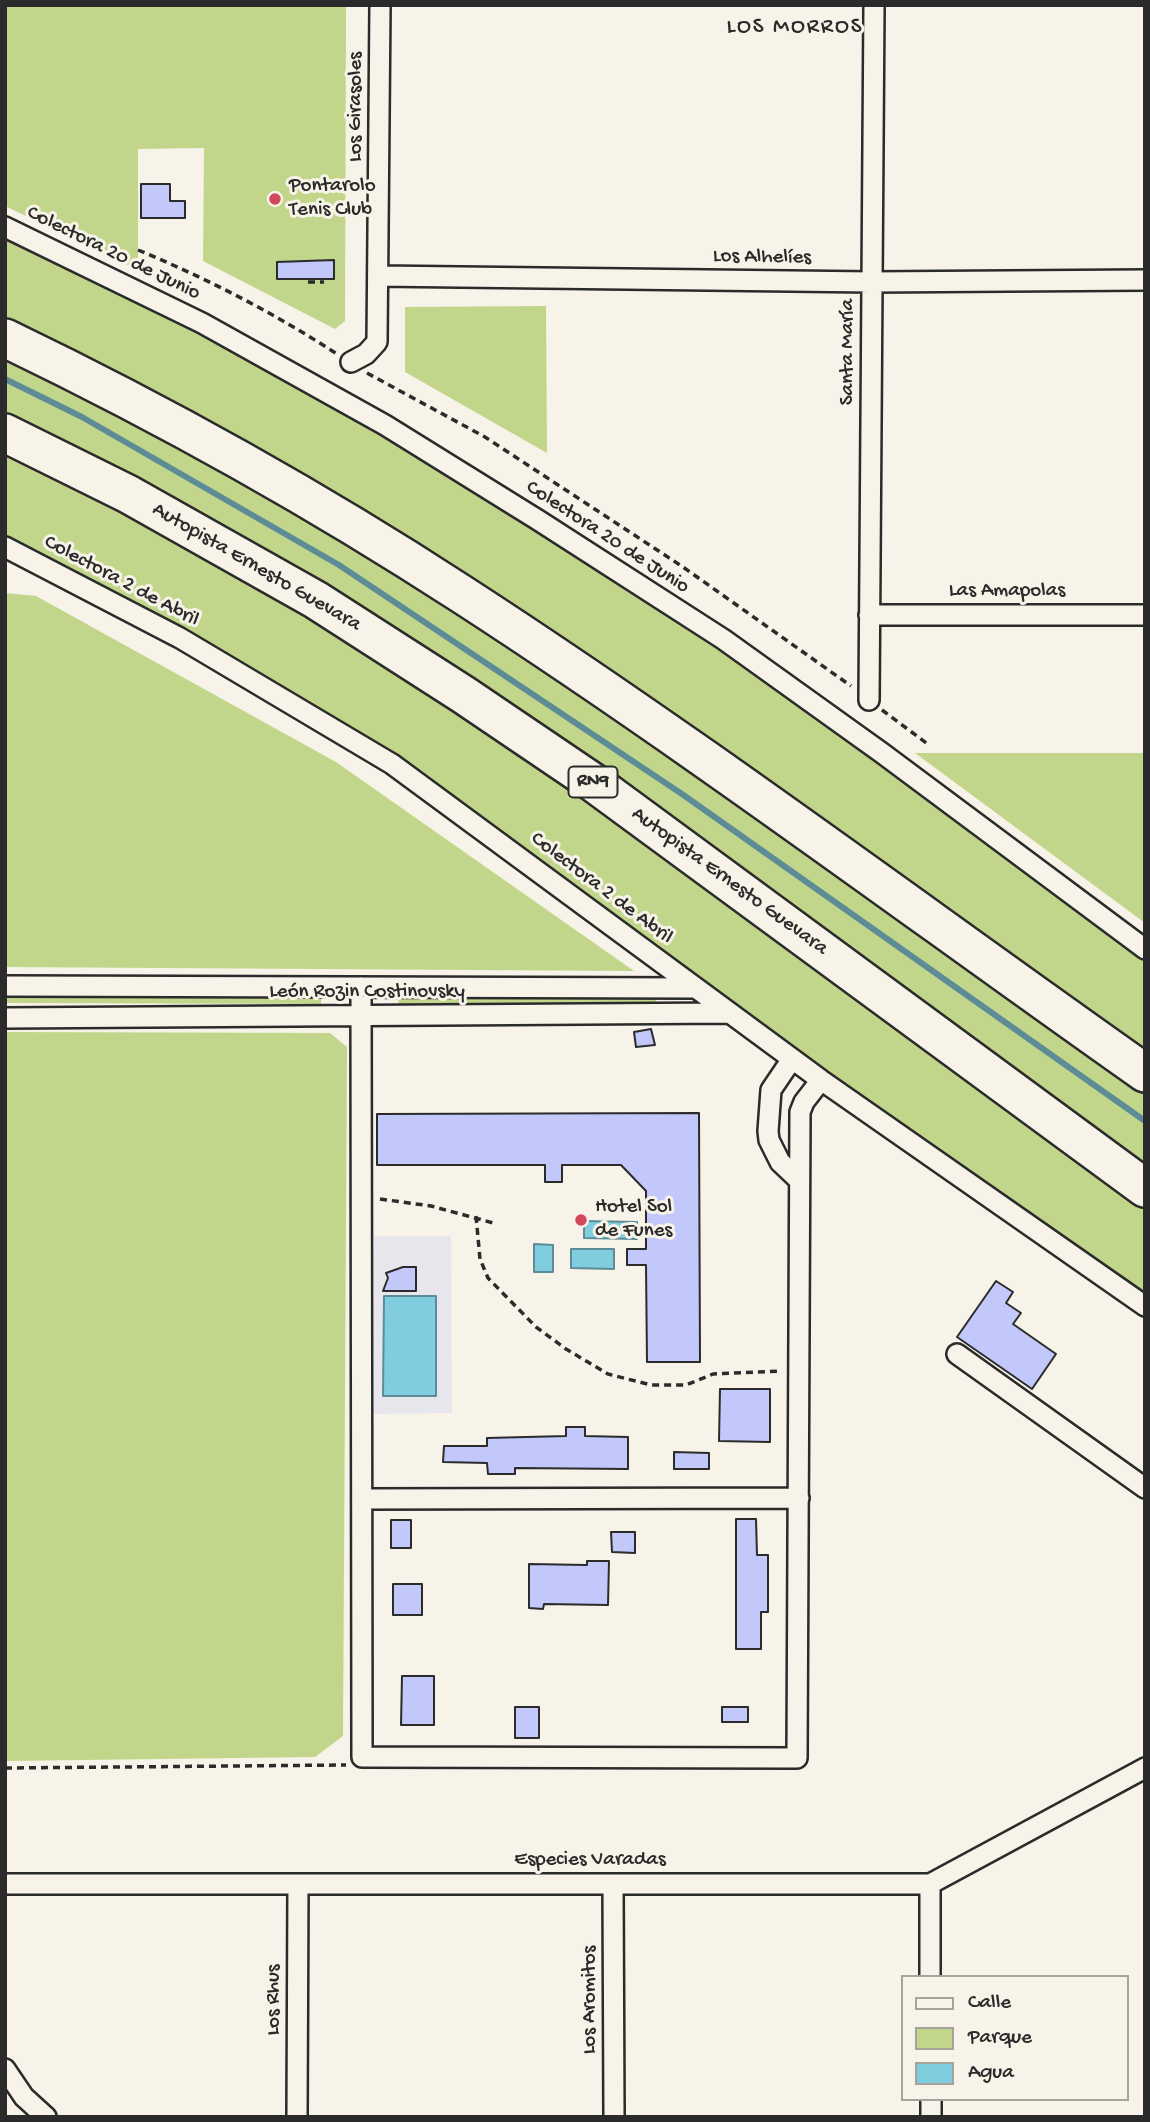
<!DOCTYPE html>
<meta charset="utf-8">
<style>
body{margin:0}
#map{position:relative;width:1150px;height:2122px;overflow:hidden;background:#f7f3e8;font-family:"Gochi Hand",sans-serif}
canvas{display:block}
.frame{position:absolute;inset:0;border:7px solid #2b2b2b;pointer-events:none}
.legend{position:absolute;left:901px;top:1975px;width:228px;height:126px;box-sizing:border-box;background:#f7f3e8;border:2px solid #a5a39c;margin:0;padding:9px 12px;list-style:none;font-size:21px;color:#2b2b2b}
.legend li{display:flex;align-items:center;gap:14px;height:35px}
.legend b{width:35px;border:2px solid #a5a39c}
</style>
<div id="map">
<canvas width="1150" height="2122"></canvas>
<div class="frame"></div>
<ul class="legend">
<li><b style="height:9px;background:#f7f3e8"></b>Calle</li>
<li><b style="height:19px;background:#c1d68b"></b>Parque</li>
<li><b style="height:19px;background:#7fcdde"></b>Agua</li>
</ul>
</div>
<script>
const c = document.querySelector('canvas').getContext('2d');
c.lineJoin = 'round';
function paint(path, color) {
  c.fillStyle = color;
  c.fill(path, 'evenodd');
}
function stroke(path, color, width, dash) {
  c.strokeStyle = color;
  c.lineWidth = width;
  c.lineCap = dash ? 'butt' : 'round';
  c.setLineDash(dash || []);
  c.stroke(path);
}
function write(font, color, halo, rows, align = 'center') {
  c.font = font + ' "Gochi Hand",sans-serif';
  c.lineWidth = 6;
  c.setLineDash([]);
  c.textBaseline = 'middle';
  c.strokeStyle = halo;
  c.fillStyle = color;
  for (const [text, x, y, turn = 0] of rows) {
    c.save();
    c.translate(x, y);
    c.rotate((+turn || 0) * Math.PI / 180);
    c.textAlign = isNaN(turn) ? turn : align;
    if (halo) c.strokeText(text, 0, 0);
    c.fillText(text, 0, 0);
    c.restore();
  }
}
const built = new Path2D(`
 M374 1236H451L452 1413 374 1414Z`);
const green = new Path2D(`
 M5 5H346L345 321 335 329 203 261 204 148 138 149V270L5 206Z
 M5 227 138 291 538 520 1145 949V1306L392 764 5 547Z
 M546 306 547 453 405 372V307Z
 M5 593 36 596 336 762 634 971 5 967Z
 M915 753H1145V923Z
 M5 995 321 996V1004L5 1003Z
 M656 995V1003L398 1005 399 997Z
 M5 1032 330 1033 347 1047 343 1736 315 1757 5 1761Z`);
const water = new Path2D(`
 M584 1221 637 1222V1239L584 1238Z
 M534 1244 553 1245V1272H534Z
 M571 1249H614V1269L571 1268Z
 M384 1296H436V1396H383Z`);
const stream = new Path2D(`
 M5 379 82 417 339 565 682 794 1145 1121`);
const building = new Path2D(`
 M141 184H170V201H185V218H141Z
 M334 260V279H277V262Z
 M651 1029 655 1045 636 1047 634 1032Z
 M699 1113 700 1362H647L646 1265H627V1249H646V1191L621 1165H562V1182H545V1165H377V1114Z
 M403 1267H416V1291H383L388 1278 386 1273Z
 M996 1281 1013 1292 1006 1303 1021 1313 1013 1324 1056 1354 1032 1389 957 1337Z
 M720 1389H770V1442L719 1441Z
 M566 1427H585V1436L628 1437V1469L515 1468V1474H488L487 1463 443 1462 444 1446H487V1438L566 1436Z
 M674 1452 709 1453V1469H674Z
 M736 1519H756L757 1555H768V1612H761V1649H736Z
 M391 1520H411V1548H391Z
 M611 1532H635V1553L612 1552Z
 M587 1561H609L608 1605 544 1604 543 1609 529 1608V1564L587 1565Z
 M393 1584H422V1615H393Z
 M402 1676H434V1725H401Z
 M515 1707H539V1738H515Z
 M722 1707H748V1722H722Z`);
const path = new Path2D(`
 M138 250C208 279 274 313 337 354
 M308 282H324
 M367 373 485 437 683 567 851 686
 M882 710 929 745
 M380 1199 431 1206 497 1224
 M476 1216 480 1259 488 1278 536 1327 566 1349 608 1374 651 1385H686L713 1374 780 1371
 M5 1768 346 1765`);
const minor = new Path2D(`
 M5 227 202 323 385 425 538 520 723 639 882 753 1145 949
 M378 276 872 282 1145 280
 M351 362 366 354 377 342 380 5
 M5 547 180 638 392 764 821 1080 1145 1306
 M869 615H1145
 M869 700 874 5
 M5 986 696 988
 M361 987 362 1757 797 1758 800 1112 804 1102 821 1080
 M5 1018 729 1013
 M792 1059 771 1090 768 1131 769 1140 780 1162 799 1180
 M957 1354 1145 1488
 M362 1499 799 1498
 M5 1884H930L1145 1768
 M613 1884 614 2117
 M930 1884V1977
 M5 2069 24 2097 46 2117
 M931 2099V2117
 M297 2117 298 1884`);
const motorway = new Path2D(`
 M5 338C163 414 317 500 463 595 696 746 918 913 1145 1073
 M5 433 128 494 316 600 464 695 594 783 1145 1188`);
const markers = [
 [275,199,7,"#d1495b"],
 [581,1220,7,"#d1495b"]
];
const shields = [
 [593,782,49]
];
const shieldNames = [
 ["RN9",593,782]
];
const streetNames = [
 ["Los Girasoles",357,107,-90],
 ["Colectora 20 de Junio",113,254,26],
 ["Los Alhelíes",762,258,1],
 ["Santa María",849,352,-90],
 ["Colectora 20 de Junio",607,538,33],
 ["Autopista Ernesto Guevara",256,568,30],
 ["Colectora 2 de Abril",121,582,28],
 ["Las Amapolas",1007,592],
 ["Autopista Ernesto Guevara",729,882,36],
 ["Colectora 2 de Abril",601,889,37],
 ["León Rozin Costinovsky",367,993],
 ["Especies Varadas",590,1861],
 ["Los Rhus",275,2000,-90],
 ["Los Aromitos",591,2000,-90]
];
const poiNames = [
 ["Pontarolo",289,187],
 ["Tenis Club",289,211],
 ["Hotel Sol",595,1208],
 ["de Funes",595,1232]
];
const neighbourhoodNames = [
 ["LOS MORROS",795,28]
];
paint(built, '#e7e6ed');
paint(green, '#c1d68b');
paint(water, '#7fcdde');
stroke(water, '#5d8c96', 2);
stroke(stream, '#5d8c96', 6);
paint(building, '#c2c8fa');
stroke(building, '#2b2b2b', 2);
stroke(minor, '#2b2b2b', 24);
stroke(motorway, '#2b2b2b', 42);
stroke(path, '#2b2b2b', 3.5, [7, 5]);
stroke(minor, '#f7f3e8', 19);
stroke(motorway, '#f7f3e8', 37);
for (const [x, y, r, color] of markers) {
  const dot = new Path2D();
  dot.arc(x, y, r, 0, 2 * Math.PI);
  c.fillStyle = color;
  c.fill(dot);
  stroke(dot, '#f7f3e8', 2.5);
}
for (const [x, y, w] of shields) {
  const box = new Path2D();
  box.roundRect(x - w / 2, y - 15.5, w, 31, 5);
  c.fillStyle = '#f7f3e8';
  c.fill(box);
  stroke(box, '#2b2b2b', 2);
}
write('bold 19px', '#2b2b2b', null, shieldNames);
write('21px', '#2b2b2b', '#f7f3e8', streetNames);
write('21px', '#2b2b2b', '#f7f3e8', poiNames, 'left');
c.letterSpacing = '2px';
write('23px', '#2b2b2b', '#f7f3e8', neighbourhoodNames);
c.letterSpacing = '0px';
</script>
